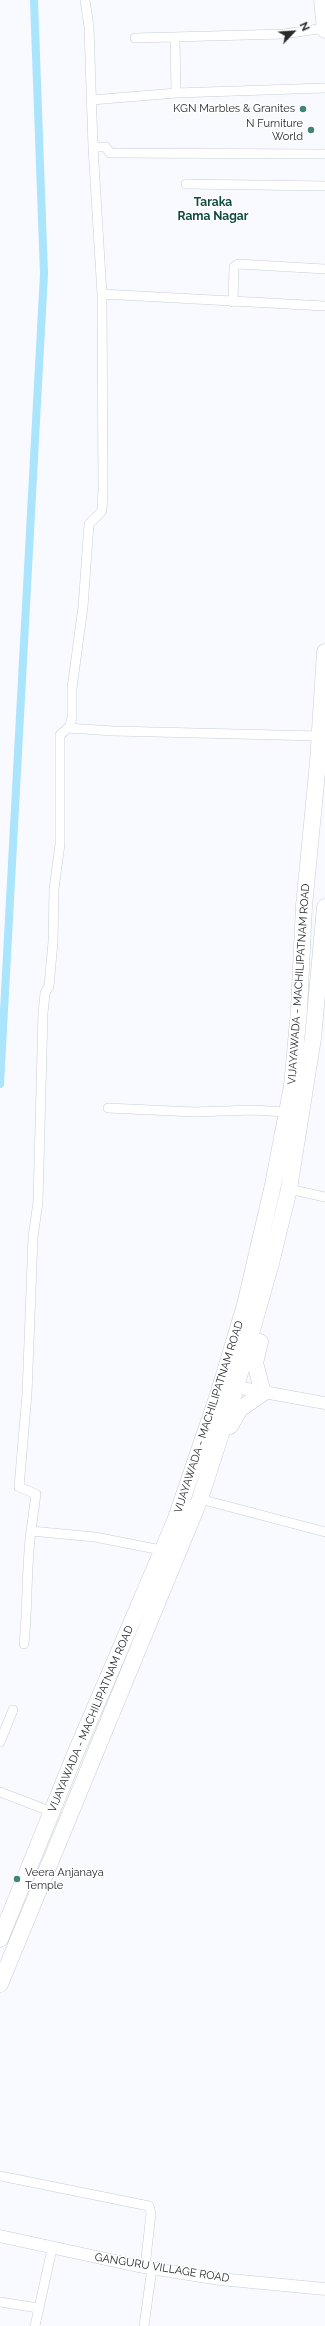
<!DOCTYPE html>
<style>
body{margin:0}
#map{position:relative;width:325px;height:2326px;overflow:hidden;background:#f8faff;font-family:Raleway,sans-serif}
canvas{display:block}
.north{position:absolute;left:273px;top:12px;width:40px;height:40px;-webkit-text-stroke:3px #fff;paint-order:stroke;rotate:65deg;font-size:11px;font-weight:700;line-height:16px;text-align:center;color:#27292d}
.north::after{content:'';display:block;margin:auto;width:14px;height:18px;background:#27292d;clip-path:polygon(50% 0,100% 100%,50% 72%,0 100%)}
</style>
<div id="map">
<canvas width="325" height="2326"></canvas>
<div class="north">N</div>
</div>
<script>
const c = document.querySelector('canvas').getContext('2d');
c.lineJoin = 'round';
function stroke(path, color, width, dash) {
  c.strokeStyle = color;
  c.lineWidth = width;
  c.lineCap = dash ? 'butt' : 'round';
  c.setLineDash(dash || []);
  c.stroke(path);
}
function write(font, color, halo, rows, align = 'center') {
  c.font = font + ' Raleway,sans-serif';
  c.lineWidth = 3;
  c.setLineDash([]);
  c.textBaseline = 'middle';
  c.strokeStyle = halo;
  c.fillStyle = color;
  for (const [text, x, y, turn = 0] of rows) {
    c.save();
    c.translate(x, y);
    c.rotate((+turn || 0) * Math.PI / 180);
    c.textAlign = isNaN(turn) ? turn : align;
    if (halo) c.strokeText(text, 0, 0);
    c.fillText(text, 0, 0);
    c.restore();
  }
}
const canal = new Path2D(`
 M0 1084 44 274 34 0`);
const street = new Path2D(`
 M85 0 89 27 93 147 102 294 103 489 102 511 89 524 83 607 72 688V717L70 726 60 735V844L54 889 53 942 49 986 45 993 43 1013 38 1202 33 1237 27 1394 19 1487 36 1494 31 1531 95 1537 161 1550
 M175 37 176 93
 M135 38 284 34 325 28
 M92 100 176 93 325 88
 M93 147H106L110 153 325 154
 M186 184 325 186
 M102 294 325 306
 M233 302 234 267 238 264 325 269
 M68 728 113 731 319 736
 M108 1108 194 1112 253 1110 286 1112
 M289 1189 325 1197
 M200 1499 325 1532
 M24 1644C28 1606 26 1569 31 1531
 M0 1742 13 1710
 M0 1792 52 1812
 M0 2176 149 2206 151 2213 145 2267
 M0 2302 38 2308
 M35 2326 52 2249
 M144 2326 152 2268`);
const secondary = new Path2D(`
 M236 1387 325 1403
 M0 2236 138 2266 220 2279 325 2289`);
const highway = new Path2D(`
 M322 0 325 30
 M230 1426 240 1409 263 1393 255 1363 260 1342
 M0 1939 76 1752 175 1521 218 1395 245 1305 273 1185 292 1086 299 1010 304 906 318 762 325 652
 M0 1984 200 1499 236 1387 271 1263 289 1189 313 1038 325 907`);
const markers = [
 [303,109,4,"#428577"],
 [311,130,4,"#428577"],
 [17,1879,4,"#428577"]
];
const poiNames = [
 ["KGN Marbles & Granites",295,109],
 ["N Furniture",303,124],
 ["World",303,137],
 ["Veera Anjanaya",25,1873,"left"],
 ["Temple",25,1886,"left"]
];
const streetNames = [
 ["VIJAYAWADA - MACHILIPATNAM ROAD",299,984,-86],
 ["VIJAYAWADA - MACHILIPATNAM ROAD",209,1417,-72],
 ["VIJAYAWADA - MACHILIPATNAM ROAD",91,1719,-67],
 ["GANGURU VILLAGE ROAD",162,2268,9]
];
const neighbourhoodNames = [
 ["Taraka",213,202],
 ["Rama Nagar",213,216]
];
stroke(canal, '#aae4fd', 8);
stroke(street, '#c7cdd7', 10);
stroke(secondary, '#c7cdd7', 13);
stroke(highway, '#c7cdd7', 17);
stroke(street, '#fff', 9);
stroke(secondary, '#fff', 12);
stroke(highway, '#fff', 16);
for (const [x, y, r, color] of markers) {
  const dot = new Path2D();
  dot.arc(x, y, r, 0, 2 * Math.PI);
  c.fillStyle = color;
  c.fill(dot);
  stroke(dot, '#fff', 1.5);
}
write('11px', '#27292d', '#fff', poiNames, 'right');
write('11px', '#27292d', '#fff', streetNames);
write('bold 12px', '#0f493f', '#fff', neighbourhoodNames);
</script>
